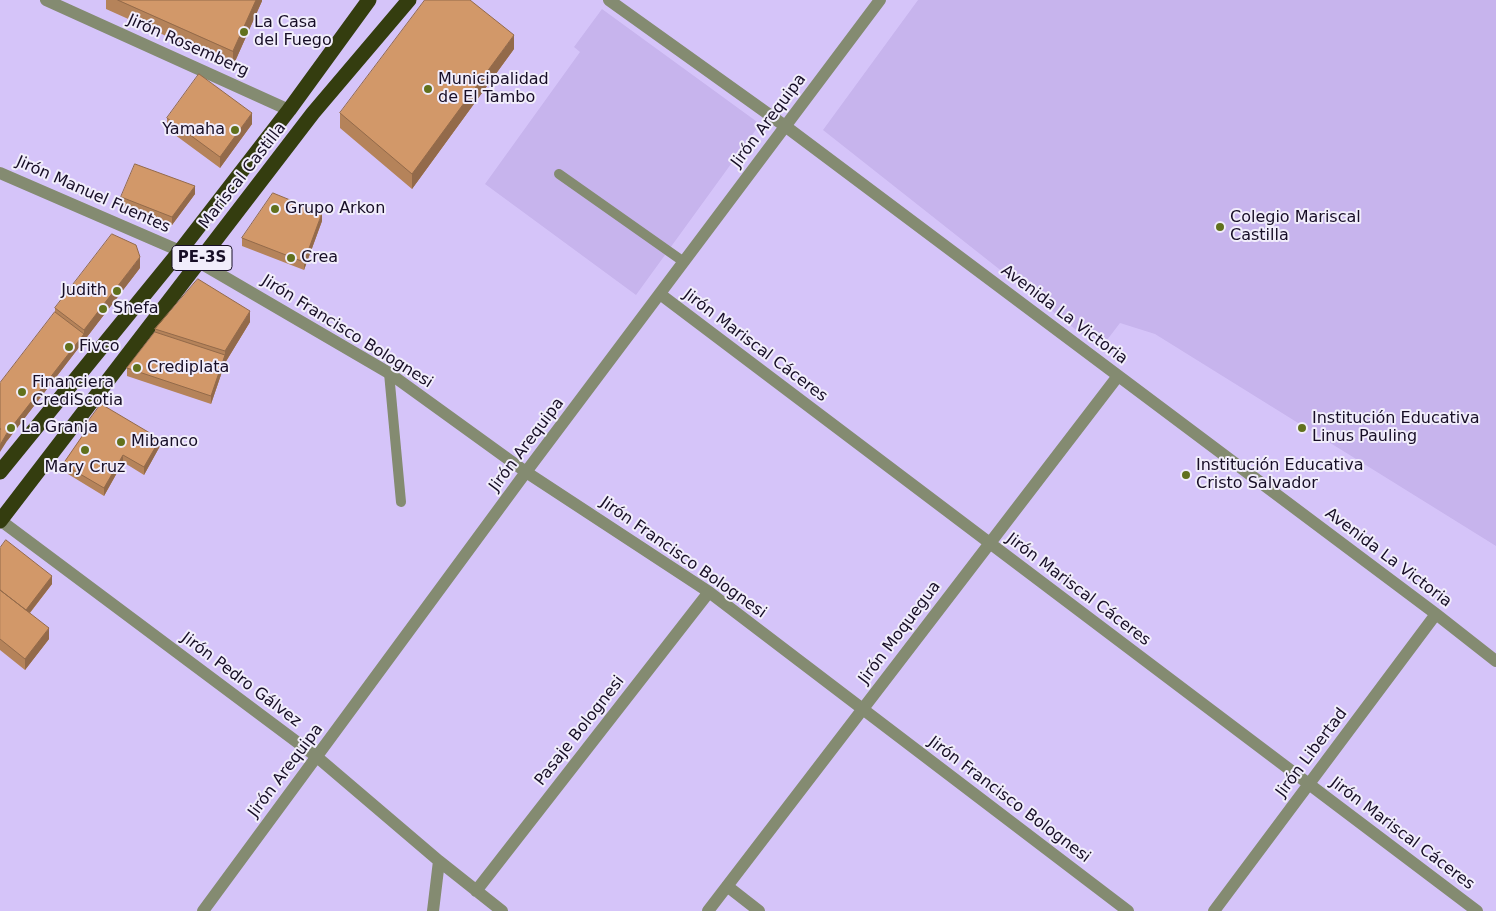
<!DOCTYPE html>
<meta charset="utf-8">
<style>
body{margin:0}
canvas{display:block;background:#d5c4f9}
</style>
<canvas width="1496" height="911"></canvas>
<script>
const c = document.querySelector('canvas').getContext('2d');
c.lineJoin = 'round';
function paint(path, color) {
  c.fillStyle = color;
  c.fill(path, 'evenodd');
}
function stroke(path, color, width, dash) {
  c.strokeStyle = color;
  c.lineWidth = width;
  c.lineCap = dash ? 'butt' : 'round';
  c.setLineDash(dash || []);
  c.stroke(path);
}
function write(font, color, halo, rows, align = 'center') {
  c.font = font + ' "DejaVu Sans",sans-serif';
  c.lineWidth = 4;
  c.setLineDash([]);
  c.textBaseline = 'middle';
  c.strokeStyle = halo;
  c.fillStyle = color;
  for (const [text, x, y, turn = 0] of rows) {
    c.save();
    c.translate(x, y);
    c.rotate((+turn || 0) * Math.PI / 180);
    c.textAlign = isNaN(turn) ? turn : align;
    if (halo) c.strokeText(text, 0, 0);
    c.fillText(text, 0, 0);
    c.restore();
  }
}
const built = new Path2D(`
 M918 0H1496V546L1155 334 1120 323 1107 340 1094 344 823 130Z
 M602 9 760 124 636 295 485 184 580 52 574 47Z`);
const lane = new Path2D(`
 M559 174 684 262
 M389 373 401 502`);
const street = new Path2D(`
 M46 0 289 110
 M609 0 785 126 1436 614 1496 661
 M0 173 180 251 389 373 526 472 709 592 1128 911
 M660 294 1477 911
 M0 520 317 757 439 861 502 911
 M727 886 759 911
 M476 891 709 592
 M203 911 526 472 880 0
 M433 911 439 861
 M708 911 1118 376
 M1214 911 1436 614`);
const highway = new Path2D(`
 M0 472 180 251 289 110 369 0
 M0 521 313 113 409 0`);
const wall = new Path2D(`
 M106 0H262V1L233 66 106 9Z
 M514 49 412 189 340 128V113Z
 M167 118 252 124 220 168 167 129Z
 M195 194 172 225 121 205V197Z
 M322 221 304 270 242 246V238Z
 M140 268 7 441 55 312V308Z
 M250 322 225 363 211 404 127 376V368L155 332V329Z
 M82 430 160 446 144 475 123 462 104 496 63 471V464L82 437Z
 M0 548 52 584 30 613 49 639 25 670 0 650Z`);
const shadedWall = new Path2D(`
 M256 0H262V1L233 66V51Z
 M514 35V49L412 189V174Z
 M252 113V124L220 168V157Z
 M195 186V194L172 225V217Z
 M322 213V221L304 270V262Z
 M140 257V268L7 441 0 452V445L7 433 84 334V330Z
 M250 311V322L225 363 211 404V396L225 355V351Z
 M160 439V446L144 475V467Z
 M123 455V462L104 496V488Z
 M52 576V584L24 620V612Z
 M49 628V639L25 670V659Z`);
const building = new Path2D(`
 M118 0H256L233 51Z
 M425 0H470L514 35 412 174 340 113Z
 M199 74 252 113 220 157 167 118Z
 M135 164 195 186 172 217 121 197Z
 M273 193 322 213 304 262 242 238Z
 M112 234 136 245 140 257 84 330 55 308Z
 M198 279 250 311 225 351 155 329Z
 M55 312 84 334 7 433 0 445V429H1H0V383Z
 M155 332 225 355 211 396 127 368Z
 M101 404 160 439 144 467 123 455 104 488 63 464 85 432 82 430Z
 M6 540 52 576 26 610 0 590V548Z
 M0 590 49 628 25 659 0 639Z`);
const markers = [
 [244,32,5,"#61711d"],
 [428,89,5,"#61711d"],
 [235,130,5,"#61711d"],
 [275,209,5,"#61711d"],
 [1220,227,5,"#61711d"],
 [291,258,5,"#61711d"],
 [117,291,5,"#61711d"],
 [103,309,5,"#61711d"],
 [69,347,5,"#61711d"],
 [137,368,5,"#61711d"],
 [22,392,5,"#61711d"],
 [11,428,5,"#61711d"],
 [1302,428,5,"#61711d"],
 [121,442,5,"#61711d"],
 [85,450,5,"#61711d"],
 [1186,475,5,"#61711d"]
];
const shields = [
 [202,258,60]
];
const shieldNames = [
 ["PE-3S",202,258]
];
const poiNames = [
 ["La Casa",254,23],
 ["del Fuego",254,41],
 ["Municipalidad",438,80],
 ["de El Tambo",438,98],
 ["Yamaha",225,130,"right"],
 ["Grupo Arkon",285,209],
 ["Colegio Mariscal",1230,218],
 ["Castilla",1230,236],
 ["Crea",301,258],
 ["Judith",107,291,"right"],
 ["Shefa",113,309],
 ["Fivco",79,347],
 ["Crediplata",147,368],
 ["Financiera",32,383],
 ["CrediScotia",32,401],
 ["Institución Educativa",1312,419],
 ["Linus Pauling",1312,437],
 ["La Granja",21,428],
 ["Mibanco",131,442],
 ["Institución Educativa",1196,466],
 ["Cristo Salvador",1196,484],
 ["Mary Cruz",85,468,"center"]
];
const streetNames = [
 ["Jirón Rosemberg",188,46,24],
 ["Jirón Arequipa",769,121,-53],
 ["Mariscal Castilla",243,176,-52],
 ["Jirón Manuel Fuentes",93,195,24],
 ["Avenida La Victoria",1064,315,37],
 ["Jirón Francisco Bolognesi",347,332,32],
 ["Jirón Mariscal Cáceres",755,346,37],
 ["Jirón Arequipa",527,445,-53],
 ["Jirón Francisco Bolognesi",683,558,35],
 ["Avenida La Victoria",1388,558,37],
 ["Jirón Mariscal Cáceres",1078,590,37],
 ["Jirón Moquegua",900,633,-53],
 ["Jirón Pedro Gálvez",241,680,37],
 ["Pasaje Bolognesi",580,731,-52],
 ["Jirón Libertad",1312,753,-53],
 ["Jirón Arequipa",286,771,-53],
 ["Jirón Francisco Bolognesi",1009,800,37],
 ["Jirón Mariscal Cáceres",1402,834,37]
];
paint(built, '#c7b4ed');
stroke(lane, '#848b71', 10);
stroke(street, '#848b71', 12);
stroke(highway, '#343d0f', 15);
paint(wall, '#b5835a');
paint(shadedWall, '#936a4a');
paint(building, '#d29869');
stroke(building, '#936a4a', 1);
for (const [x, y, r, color] of markers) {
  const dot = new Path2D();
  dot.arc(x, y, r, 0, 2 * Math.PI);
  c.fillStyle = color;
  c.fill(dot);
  stroke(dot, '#f1edfb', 2);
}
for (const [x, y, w] of shields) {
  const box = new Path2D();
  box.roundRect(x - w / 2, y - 12.5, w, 25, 4);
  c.fillStyle = '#f1edfb';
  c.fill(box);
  stroke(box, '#170e26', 1);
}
write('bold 15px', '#170e26', null, shieldNames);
write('16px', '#170e26', '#f1edfb', poiNames, 'left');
write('16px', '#170e26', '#f1edfb', streetNames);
</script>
